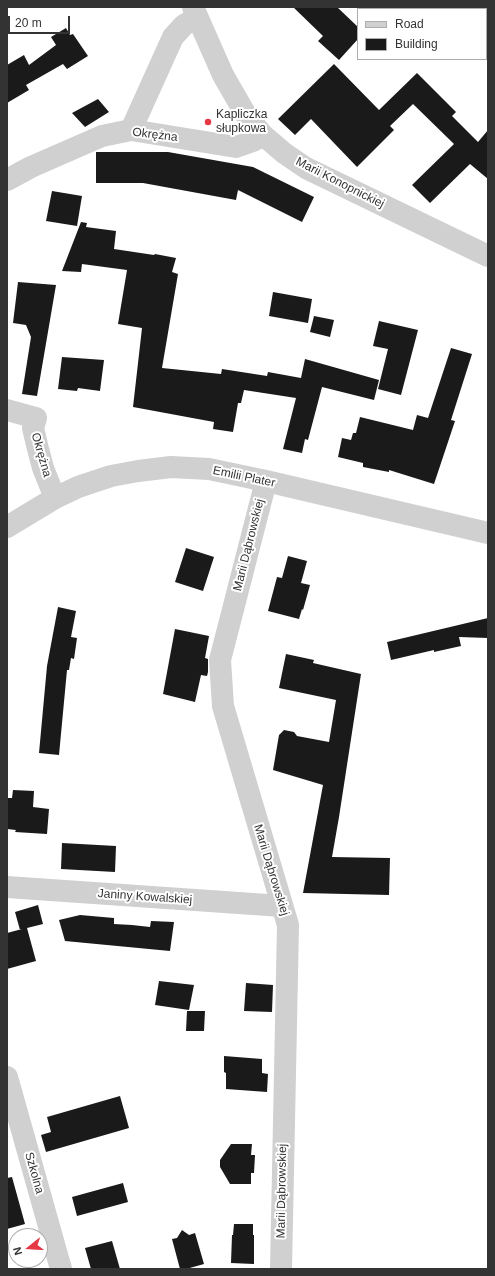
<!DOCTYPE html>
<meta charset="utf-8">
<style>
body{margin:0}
#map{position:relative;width:495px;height:1276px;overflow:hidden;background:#fff;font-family:Helvetica,sans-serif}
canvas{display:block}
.frame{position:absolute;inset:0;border:8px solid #333;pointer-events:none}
.legend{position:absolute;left:357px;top:8px;width:130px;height:52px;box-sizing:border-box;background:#fff;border:1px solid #adadad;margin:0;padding:5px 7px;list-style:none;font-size:12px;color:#333}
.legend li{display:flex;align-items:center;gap:8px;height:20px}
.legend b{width:20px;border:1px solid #adadad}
.north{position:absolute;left:8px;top:1228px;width:40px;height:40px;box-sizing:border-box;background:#fff;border:1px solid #adadad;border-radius:50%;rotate:253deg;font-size:11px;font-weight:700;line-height:16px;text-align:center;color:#333}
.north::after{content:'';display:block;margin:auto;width:14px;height:18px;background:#e63946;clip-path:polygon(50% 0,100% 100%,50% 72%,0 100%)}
.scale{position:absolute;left:8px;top:16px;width:62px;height:18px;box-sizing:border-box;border:2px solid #333;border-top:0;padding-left:5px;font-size:12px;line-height:14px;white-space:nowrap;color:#333;-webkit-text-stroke:3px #fff;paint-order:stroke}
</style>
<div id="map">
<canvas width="495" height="1276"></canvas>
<div class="frame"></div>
<ul class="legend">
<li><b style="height:5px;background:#d0d0d0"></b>Road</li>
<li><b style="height:11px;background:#1a1a1a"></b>Building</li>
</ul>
<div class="north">N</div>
<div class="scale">20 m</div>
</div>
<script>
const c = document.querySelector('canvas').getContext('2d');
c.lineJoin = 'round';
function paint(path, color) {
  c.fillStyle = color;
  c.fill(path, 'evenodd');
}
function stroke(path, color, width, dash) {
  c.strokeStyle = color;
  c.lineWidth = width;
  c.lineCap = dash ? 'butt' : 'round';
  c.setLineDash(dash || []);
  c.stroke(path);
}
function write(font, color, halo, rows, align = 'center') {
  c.font = font + ' Helvetica,sans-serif';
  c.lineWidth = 4;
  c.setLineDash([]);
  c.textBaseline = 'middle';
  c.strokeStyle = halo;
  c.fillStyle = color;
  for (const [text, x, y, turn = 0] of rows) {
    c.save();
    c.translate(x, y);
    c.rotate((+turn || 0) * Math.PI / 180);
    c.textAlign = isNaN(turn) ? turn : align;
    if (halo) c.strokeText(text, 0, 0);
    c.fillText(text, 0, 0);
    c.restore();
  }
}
const building = new Path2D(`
 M293 7H337L358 27V39L339 60 318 41 323 36Z
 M66 28 70 35 73 34 88 56 67 69 63 64 26 85 29 90 7 103V65L24 55 29 65 56 45 51 37Z
 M334 64 379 110 417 73 456 112 452 116 478 142 488 130V179L470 164 430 203 412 185 454 144 413 104 390 126 394 130 357 167 311 119 295 135 278 119Z
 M98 99 109 112 85 127 72 113Z
 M96 152H168L253 167 314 197 302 222 238 190 236 200 143 183H96Z
 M52 191 82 196 77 226 46 221Z
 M81 222 87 223 86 227 116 231 114 249 154 255 155 254 176 258 172 272 178 274 162 368 221 374 222 369 267 376 268 372 301 378 305 359 379 380 374 400 322 387 308 440 305 439 302 453 283 449 296 398 244 390 241 403H238L233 432 213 429 214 422 133 407 142 328 118 324 127 270 82 264 81 272 62 271Z
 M18 282 56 285 37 396 22 394 31 337 26 325 13 323Z
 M273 292 312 299 308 323 269 316Z
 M314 316 334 320 330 337 310 332Z
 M379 321 418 330 401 395 378 389 388 349 373 346Z
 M451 348 472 354 451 420 455 421 434 484 389 470V472L363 467V463L338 457 342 438 351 440 353 433H356L360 417 413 430 417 415 428 418Z
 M62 357 104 360 100 391 78 388 77 391 58 389Z
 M186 548 214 557 203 591 175 582Z
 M288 556 307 561 301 583 310 585 303 610 302 609 299 619 268 611 277 577 282 578Z
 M58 607 76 611 71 637 77 638 74 659 71 658 69 670H67L59 755 39 753 47 666Z
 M488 618V638L459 637 461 646 434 652V650L391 660 387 642Z
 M175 629 209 636 205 658 208 659V672L207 676 201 675 195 702 163 694Z
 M286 654 314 660 313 663 361 674 339 817 332 857 390 858 389 895 303 893 323 785 273 770 279 735 284 730 294 732 297 736 329 742 336 700 279 688Z
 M13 790 34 791 33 807 49 809 47 834 15 832 16 830 7 829V798H12Z
 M62 843 116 846 115 872 61 869Z
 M38 905 43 924 27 928 36 961 7 969V933L22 929 20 930 15 912Z
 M80 915 114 918V924L132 925 150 927 151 921 174 922 170 951 65 941 59 920Z
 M159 981 194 985 189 1010 155 1005Z
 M246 983 273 985 272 1012 244 1011Z
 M187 1011H205L204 1031H186Z
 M224 1056 262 1059V1073L268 1074 267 1092 226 1089V1073L224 1072Z
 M120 1096 129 1128 46 1152 41 1135 51 1132 47 1117Z
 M231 1144H252L251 1155H255L254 1173H251V1184H230L220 1167V1160Z
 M12 1177 25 1224 7 1229V1178Z
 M123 1183 128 1202 77 1216 72 1197Z
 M234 1224H253V1235H254V1264L231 1263 232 1235H233Z
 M182 1230 189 1235 195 1233 204 1264 186 1269H180L172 1239 177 1238Z
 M112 1241 120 1269H91L85 1248Z`);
const minor = new Path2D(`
 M193 7 223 75 246 115 263 135 284 153 306 168 488 256
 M131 130 173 37 184 25 197 17
 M7 180 31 167 102 136 131 130 236 147 253 141 263 135
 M7 410 36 418 33 428 37 445 43 468 55 498
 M266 481 220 660 223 706 288 925 281 1269
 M7 527 55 498 78 487 111 476 138 471 171 467 209 469 266 481 488 533
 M7 887 282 906
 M7 1077 61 1269`);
const markers = [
 [208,122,4,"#e63946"]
];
const poiNames = [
 ["Kapliczka",216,115],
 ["słupkowa",216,129]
];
const streetNames = [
 ["Okrężna",155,135,7],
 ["Marii Konopnickiej",340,183,27],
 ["Okrężna",41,455,74],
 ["Emilii Plater",244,477,12],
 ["Marii Dąbrowskiej",249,545,-76],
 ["Marii Dąbrowskiej",271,870,73],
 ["Janiny Kowalskiej",145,897,4],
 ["Szkolna",34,1173,74],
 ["Marii Dąbrowskiej",282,1191,-89]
];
paint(building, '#1a1a1a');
stroke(minor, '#d0d0d0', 22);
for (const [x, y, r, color] of markers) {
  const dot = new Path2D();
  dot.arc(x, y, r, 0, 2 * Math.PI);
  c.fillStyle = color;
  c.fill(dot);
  stroke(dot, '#fff', 1.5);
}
write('12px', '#333', '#fff', poiNames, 'left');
write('12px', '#333', '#fff', streetNames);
</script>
